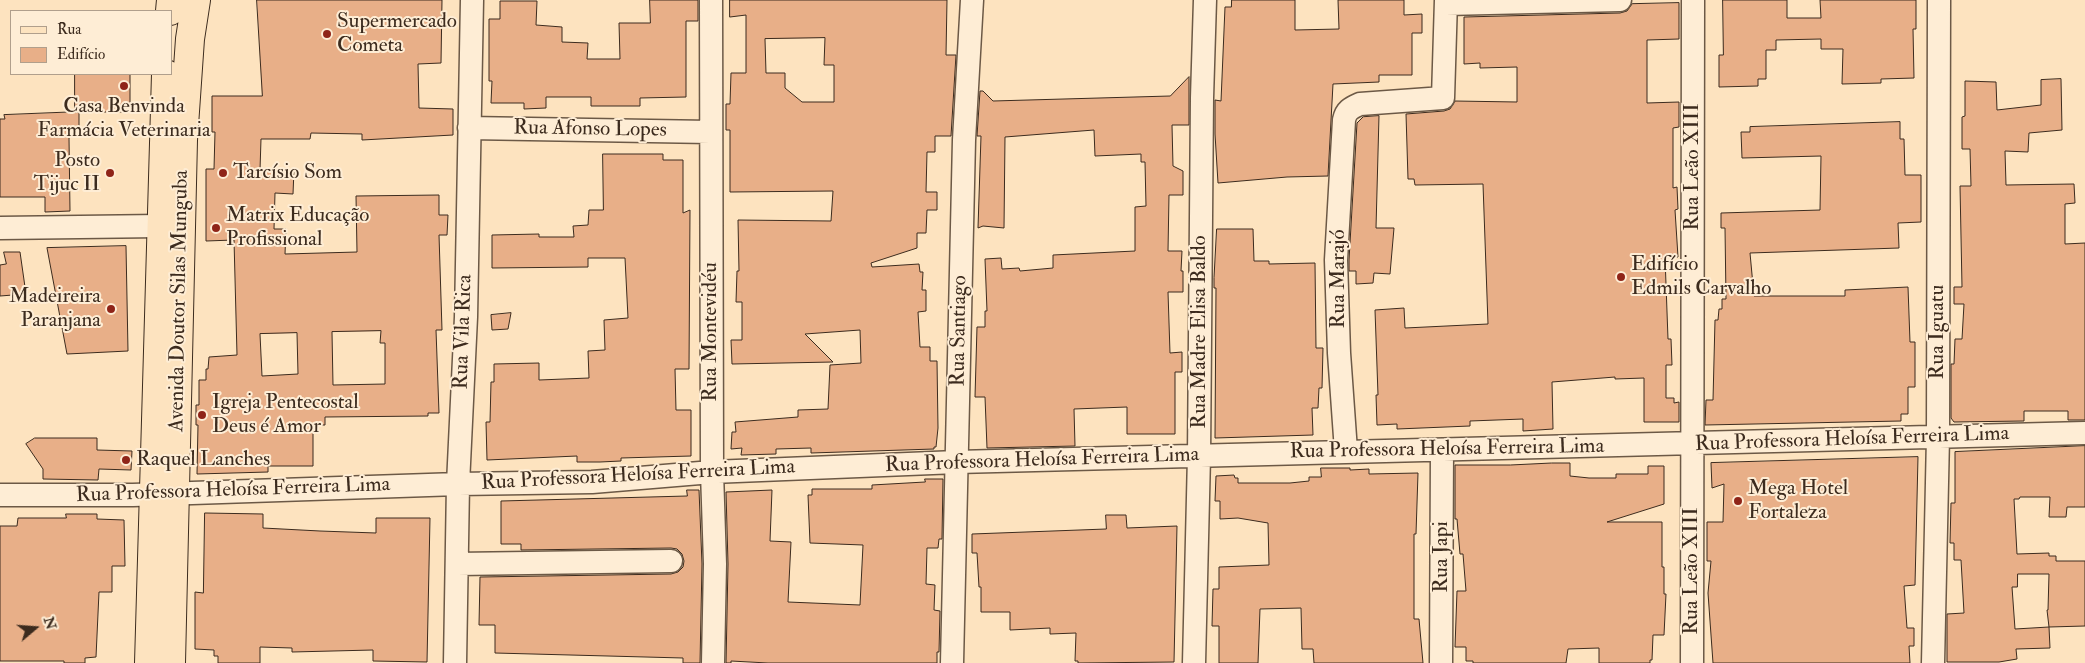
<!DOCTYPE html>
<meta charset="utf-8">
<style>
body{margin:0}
#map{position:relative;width:2085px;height:663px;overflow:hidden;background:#fde3bf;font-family:"IM FELL Double Pica",serif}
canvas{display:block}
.legend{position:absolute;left:10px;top:10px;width:162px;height:65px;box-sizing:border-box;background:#feedd5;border:1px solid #b09f8c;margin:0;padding:6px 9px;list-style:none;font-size:15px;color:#3c2b1e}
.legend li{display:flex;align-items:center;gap:10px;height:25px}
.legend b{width:25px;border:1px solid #b09f8c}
.north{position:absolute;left:10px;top:603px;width:50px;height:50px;-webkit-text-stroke:4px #feedd5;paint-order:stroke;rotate:72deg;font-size:14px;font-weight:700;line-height:20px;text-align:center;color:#3c2b1e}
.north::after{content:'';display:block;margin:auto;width:18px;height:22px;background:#3c2b1e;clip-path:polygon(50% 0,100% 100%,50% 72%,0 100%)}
</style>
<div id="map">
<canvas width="2085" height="663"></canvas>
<ul class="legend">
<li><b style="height:6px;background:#fde3bf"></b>Rua</li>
<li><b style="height:14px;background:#e8af88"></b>Edifício</li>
</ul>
<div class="north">N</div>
</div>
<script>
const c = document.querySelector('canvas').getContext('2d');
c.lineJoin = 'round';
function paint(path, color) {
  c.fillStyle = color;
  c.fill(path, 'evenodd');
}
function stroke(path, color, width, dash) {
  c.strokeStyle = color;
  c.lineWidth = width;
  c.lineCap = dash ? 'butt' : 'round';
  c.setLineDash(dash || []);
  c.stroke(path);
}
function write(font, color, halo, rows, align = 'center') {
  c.font = font + ' "IM FELL Double Pica",serif';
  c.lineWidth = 4;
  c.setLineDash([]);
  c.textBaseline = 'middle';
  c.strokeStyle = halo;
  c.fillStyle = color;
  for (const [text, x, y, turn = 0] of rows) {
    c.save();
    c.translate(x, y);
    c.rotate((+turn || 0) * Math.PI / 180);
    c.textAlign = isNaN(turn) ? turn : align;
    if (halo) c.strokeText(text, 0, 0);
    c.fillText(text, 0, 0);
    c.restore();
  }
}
const building = new Path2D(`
 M257 0H442L441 63 418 64 419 108 453 109V135L362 140V134L311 133 310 139H261L260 170H294L293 194 275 193 274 229H286L285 254 357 252 356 196 439 195V215H448L447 235H439L442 330H436L439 413H428V416L325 417V425H313V466H268V472L197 474 198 425H196V405H199V380H206V369H208L209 357 237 355 234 240 206 241V169H214L215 132H212V96H262ZM381 331 380 343H385V384L333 385 332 332ZM297 333 298 374 262 376 260 334Z
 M650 0H698V21H686V97L640 98V106H591V97H546V108L524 109V103H491L492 81H489V19H500V1H537L536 25 562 27V42L588 43 587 59H620L619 23H650Z
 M730 0H947L946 55H956L951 136H935V152H927L926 192H937V210H927L926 233H917V248L871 263 872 267 919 264 920 272H923L922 290H926V311L918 312 920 347H930V361H937L938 428 936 447H934V449L811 453V448L776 449V454L741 455 742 448 731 449 732 432H736L735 422 798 417V410L828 409 830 365 861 363 860 330 805 334 833 362 732 364 731 340H742V302H736L737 271H739L738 220 831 221 833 191 730 192V130H726V104H730L731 73H746V15L730 17ZM825 38 824 65H834V102H802L785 88V73H766L765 39Z
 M1232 0H1295V30L1339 29 1338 0H1404V15L1422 14V33H1412V75H1379V82L1333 84 1328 176 1287 177 1218 183 1215 134V100L1221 101 1225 7H1231Z
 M1723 0H1787V18H1821L1820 0H1916V29H1913L1914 78 1881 79V83L1842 84 1843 49H1821V39L1776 40V50H1766V79H1758V86L1719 87V55H1723Z
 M1679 3V39L1647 40V103L1679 102V127L1673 128V188L1677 187 1678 209 1675 210 1678 257H1665L1668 339H1671L1672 365H1666V398H1674V403L1679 402V422H1644V378L1615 379V377L1552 382 1553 429 1523 431V419L1470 421V426L1397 429V424L1377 425 1376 395H1378L1375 310 1404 308 1405 328 1488 324 1483 184 1415 185 1414 179H1408L1406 114 1444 111 1450 109 1455 101 1517 102V67L1480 68V63L1464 64V17L1620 13 1627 11 1632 4Z
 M75 74H130V112H75Z
 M1189 77V125H1172L1173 166 1183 171V195H1169L1168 251H1182L1181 271H1183V292H1168L1170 353 1182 352V372H1175V434H1127V407L1074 409 1075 446 987 448 985 397H975L977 327H985V311H987L985 259 1001 258 1002 269 1019 268 1020 271 1053 268V255L1135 251V207L1146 206 1145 162H1141V154L1095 156 1094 130 1005 137 1004 228 983 226 978 228 981 136H977L980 91H983L993 101 1170 96Z
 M2061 79 2062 130 2029 133 2028 152 2005 151 2006 185 2074 184 2075 203 2065 204V244L2085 243V420H2068V411H2024V421L1954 422 1951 418V364H1954L1955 339H1962L1964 304H1954V287H1962L1960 186H1971L1970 149H1962V117L1965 116V81L1996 82 1997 110 2041 105V80Z
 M79 112V131L69 138 70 211 45 212V197H0V119H5L4 115Z
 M1379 116 1376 228H1394L1390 274 1374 273 1373 283 1356 284V271H1349V260L1357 123 1363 117Z
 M1900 122V139H1904L1905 175H1921V222L1898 223 1899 248 1750 253 1754 296H1845V290L1908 287 1910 342H1915V387H1908V414H1901V421L1705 425 1706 400H1713L1715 320H1718L1719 309H1722V299H1726L1725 228H1721V213L1820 210 1821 156 1742 158 1741 132H1750V127Z
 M603 154H663V160H683V213L690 210 689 369H675L676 410H691V456L621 458V461L600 462H577V456L487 460 486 422H490L491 382H494V364L539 363V380L589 378 588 351 605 350 604 320 628 318 625 258H588V267L492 268V235L539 234V237H574L573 226 588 225 589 210H603Z
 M1217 229H1253L1254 261H1269V264L1315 263 1316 348H1323L1322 388H1319L1318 408H1312L1313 435 1215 438 1216 288H1214V278Z
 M126 246 128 351 67 354 47 248Z
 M4 252H20L26 294 0 296V265L6 264Z
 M511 313 508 329 492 330 491 315Z
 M35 438H97V450L132 451 131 470 99 469 98 480 43 479V469L26 444Z
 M2085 446V507H2067L2066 517H2049L2050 497H2020L2019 499H2014L2017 554 2049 553V556H2056V561H2085V626L2049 627 2050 648 2016 649 2017 659 1999 662H1947V614L1964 613 1961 560H1954V543H1950L1951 503H1955V452ZM2018 574H2049L2048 610H2047L2049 627 2015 629 2012 587H2017Z
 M1918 457 1915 585 1904 586 1907 628H1914V646H1909L1910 663H1713L1708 593 1711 561H1707V522H1723L1724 484 1712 488 1711 463Z
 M1552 463H1570V476L1589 478H1616V474H1648V466H1664V504L1607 522H1662V567H1664V594H1666L1664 635H1653L1652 660H1650V663H1599V648L1568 649 1566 663H1473V661H1466V647H1455L1457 591H1466L1463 554H1460L1457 519H1455V465H1510Z
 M1321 468H1350V470L1369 469V474L1418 473 1416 534H1414V619H1419L1423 663H1314L1313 649H1302L1301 608 1260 609 1258 663H1219V626H1212L1213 589H1219V567L1269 565 1268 523 1238 518 1220 519V501H1215L1216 476 1234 475 1235 478H1238V483H1290L1309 481V477H1321Z
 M925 479H943L942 539H939L938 548H927L926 584 935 585 934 610 940 611 939 652H937V663H768L731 661V663H726L728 564 726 492 772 490 770 541 791 542 788 602 860 605 863 545 810 543 808 495H812V489H872V485L925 482Z
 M687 490H699L702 564 700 663H683V658L495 653V625H479L480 577 671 574 678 572 683 567 684 561 682 554 677 549 671 548 521 550V544H501V501L687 496Z
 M205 513 263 514V528L320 531 376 533V518H430L427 662 373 661V650L292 652V648L260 647V663H218V656H214V650L195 649V592L203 593Z
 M66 514H97V519L124 520 125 566H112V592H99L96 657 85 658V663H64V661H0V526H17L18 518H66Z
 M1106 515H1126L1127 528 1177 526 1174 662 1078 663V661H1075L1076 633 1050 634V628L1010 630V612H981V587H979L977 553H972V534L1106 529Z`);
const minor = new Path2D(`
 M711 0 712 472 715 564 713 663
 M1446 4 1620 0
 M469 128 710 132
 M0 228 160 226
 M1346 451 1339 353 1336 260 1344 120C1346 110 1351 108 1360 104L1443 98 1446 0
 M0 495H133L458 484 592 482 712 472 957 462 2085 433
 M457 564 671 561
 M455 663 458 484 466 317 472 0
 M952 663 964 140 972 0
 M1194 663 1199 456 1202 98 1205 0
 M1441 663 1442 450
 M1692 663 1693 0
 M1933 663 1938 437 1939 0`);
const primary = new Path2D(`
 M170 11 171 0
 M149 663 166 74
 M171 663 183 140 190 39 196 0`);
const markers = [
 [327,34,5,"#8f2418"],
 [124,86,5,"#8f2418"],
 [110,173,5,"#8f2418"],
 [223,173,5,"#8f2418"],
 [216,228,5,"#8f2418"],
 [1621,277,5,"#8f2418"],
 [111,309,5,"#8f2418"],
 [202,415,5,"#8f2418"],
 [126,460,5,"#8f2418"],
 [1738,501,5,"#8f2418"]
];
const poiNames = [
 ["Supermercado",337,22],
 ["Cometa",337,46],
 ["Casa Benvinda",124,107,"center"],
 ["Farmácia Veterinaria",124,131,"center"],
 ["Posto",100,161,"right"],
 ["Tijuc II",100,185,"right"],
 ["Tarcísio Som",233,173],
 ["Matrix Educação",226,216],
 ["Profissional",226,240],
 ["Edifício",1631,265],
 ["Edmils Carvalho",1631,289],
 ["Madeireira",101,297,"right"],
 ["Paranjana",101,321,"right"],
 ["Igreja Pentecostal",212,403],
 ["Deus é Amor",212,427],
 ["Raquel Lanches",136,460],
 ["Mega Hotel",1748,489],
 ["Fortaleza",1748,513]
];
const streetNames = [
 ["Rua Afonso Lopes",590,130,1],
 ["Rua Leão XIII",1693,167,-90],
 ["Rua Marajó",1339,279,-90],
 ["Avenida Doutor Silas Munguba",180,301,-89],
 ["Rua Santiago",960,331,-89],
 ["Rua Vila Rica",464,332,-88],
 ["Rua Montevidéu",711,332,-90],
 ["Rua Madre Elisa Baldo",1200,332,-90],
 ["Rua Iguatu",1938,332,-90],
 ["Rua Professora Heloísa Ferreira Lima",1852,440,-2],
 ["Rua Professora Heloísa Ferreira Lima",1447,450,-1],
 ["Rua Professora Heloísa Ferreira Lima",1042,461,-2],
 ["Rua Professora Heloísa Ferreira Lima",638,476,-3],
 ["Rua Professora Heloísa Ferreira Lima",233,491,-2],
 ["Rua Japi",1442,557,-90],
 ["Rua Leão XIII",1692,571,-90]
];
paint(building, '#e8af88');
stroke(building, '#3c2b1e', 1);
stroke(minor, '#6c5946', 25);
stroke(primary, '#3c2b1e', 30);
stroke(minor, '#feedd5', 22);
stroke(primary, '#fde3bf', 28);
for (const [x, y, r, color] of markers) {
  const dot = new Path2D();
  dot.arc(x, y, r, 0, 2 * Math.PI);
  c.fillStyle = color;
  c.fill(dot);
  stroke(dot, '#feedd5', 2);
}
write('21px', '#3c2b1e', '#feedd5', poiNames, 'left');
write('21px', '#3c2b1e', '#feedd5', streetNames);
</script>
